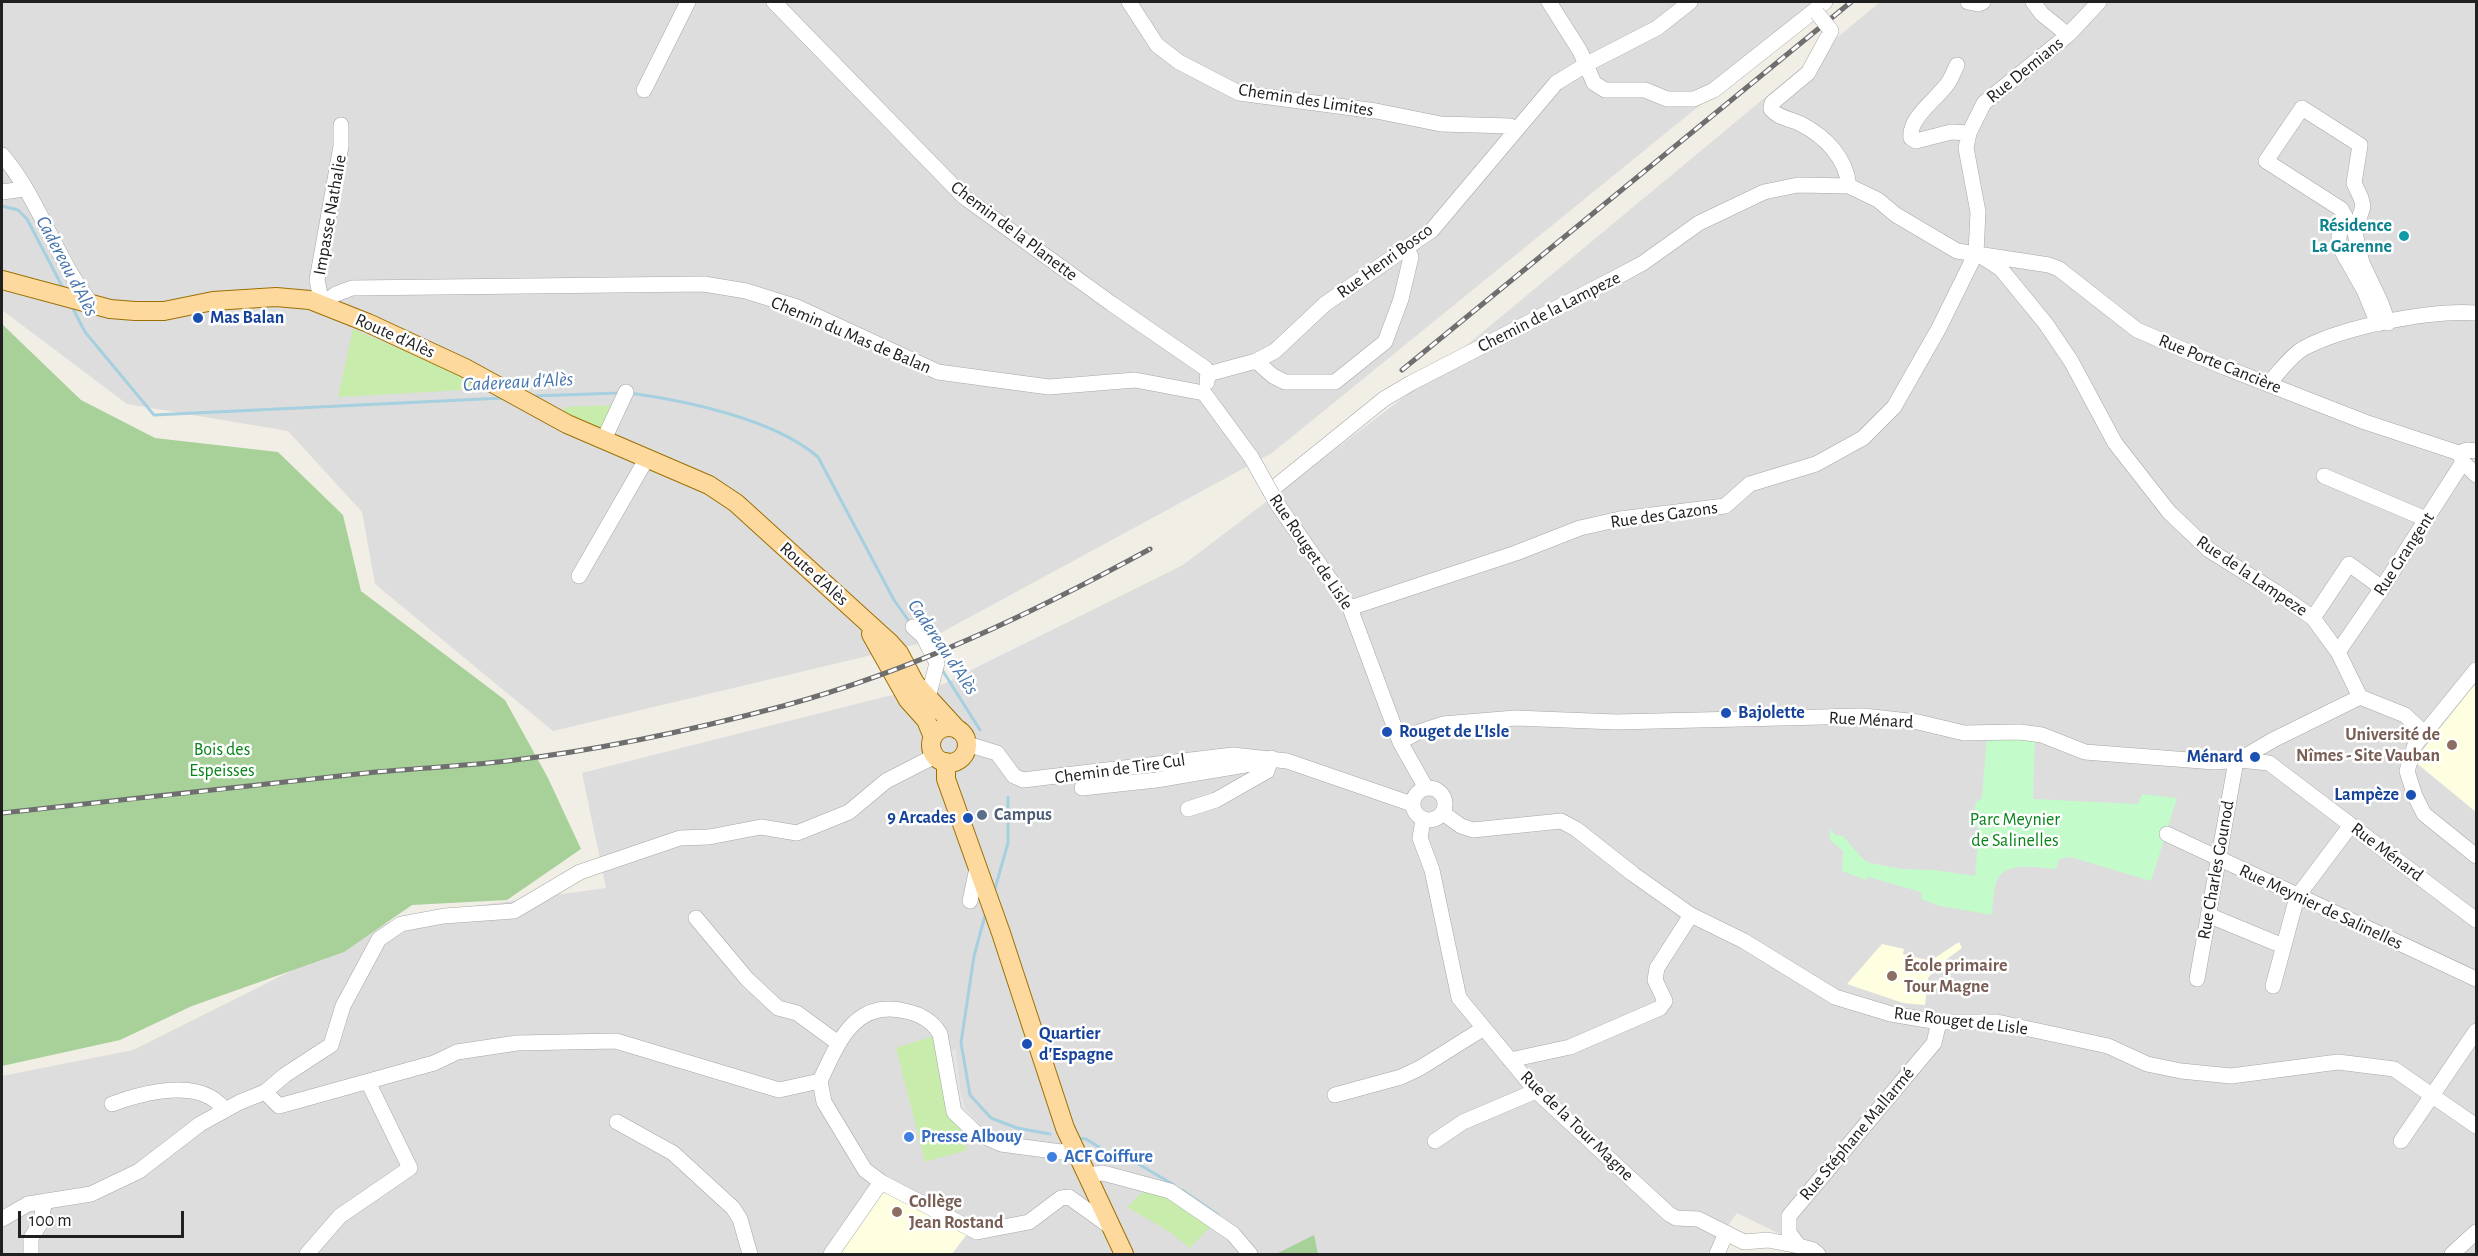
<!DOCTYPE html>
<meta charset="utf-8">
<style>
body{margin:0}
#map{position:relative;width:2478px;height:1256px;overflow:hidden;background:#f1eee6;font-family:"Alegreya Sans",sans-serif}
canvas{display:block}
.frame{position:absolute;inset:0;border:3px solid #202020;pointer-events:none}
.scale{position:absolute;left:18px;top:1211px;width:166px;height:27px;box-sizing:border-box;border:3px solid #202020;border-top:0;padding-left:8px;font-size:18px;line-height:21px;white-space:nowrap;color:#202020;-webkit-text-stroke:4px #fff;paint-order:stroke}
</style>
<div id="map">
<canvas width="2478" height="1256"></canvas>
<div class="frame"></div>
<div class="scale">100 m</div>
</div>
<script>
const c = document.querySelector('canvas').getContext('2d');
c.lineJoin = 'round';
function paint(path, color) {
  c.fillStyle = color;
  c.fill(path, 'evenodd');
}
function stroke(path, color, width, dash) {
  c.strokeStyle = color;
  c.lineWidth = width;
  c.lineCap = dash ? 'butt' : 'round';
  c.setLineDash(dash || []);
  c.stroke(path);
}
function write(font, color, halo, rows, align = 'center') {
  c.font = font + ' "Alegreya Sans",sans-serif';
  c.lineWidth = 5;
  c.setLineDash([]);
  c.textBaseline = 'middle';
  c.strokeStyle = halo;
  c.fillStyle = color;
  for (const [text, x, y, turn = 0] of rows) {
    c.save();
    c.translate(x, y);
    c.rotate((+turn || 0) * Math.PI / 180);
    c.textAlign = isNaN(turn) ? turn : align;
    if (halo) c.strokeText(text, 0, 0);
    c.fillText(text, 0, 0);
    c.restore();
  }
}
const residential = new Path2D(`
 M2 2H1827L1272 453 922 643 553 731 375 584 362 512 288 431 127 404 2 310Z
 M1880 2H2476V1254H1821L1737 1213 1707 1254H2V1076L133 1050 401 916 606 888 582 773 888 696 935 688 1183 565 1408 394Z`);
const education = new Path2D(`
 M2476 683V812L2414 761Z
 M1959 942 1962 948 1940 964 1928 978 1925 1005 1903 1003 1847 984 1882 944 1904 949 1903 954 1930 961Z
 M884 1189 967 1234 952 1254H839Z`);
const grass = new Path2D(`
 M353 329 478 382 482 389 338 397Z
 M617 405 601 429H593L564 412 565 407Z
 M940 1034 954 1112 967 1150 925 1162 896 1048Z
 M1148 1187 1212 1225 1190 1248 1170 1232 1127 1207Z`);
const forest = new Path2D(`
 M2 324 81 400 155 438 278 452 343 515 361 591 505 700 548 778 581 849 507 900 412 905 344 952 192 1006 120 1040 2 1066Z
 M1314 1235 1318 1254H1276Z`);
const park = new Path2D(`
 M1987 736 2035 738 2033 799 2138 804 2142 794 2177 798 2151 881 2070 857 2059 859 2056 869C2041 868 2007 861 1998 878 1993 887 1993 905 1992 915L1940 906 1921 899 1922 894 1918 891 1868 877 1866 880 1842 871 1843 851 1830 840V829L1835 835 1843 836 1862 858 1870 863 1903 869 1934 870 1975 876 1979 830C1971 820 1974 813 1976 802L1982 798Z`);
const parking = new Path2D(`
 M956 1049 960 1088 966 1109 981 1126 1002 1136 999 1140 979 1132 955 1101 950 1050Z`);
const stream = new Path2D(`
 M2 206 18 210 27 219 63 288
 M71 305 85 332 154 415 503 398
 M630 393C687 401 774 419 818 457L894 600 911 624
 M531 396 620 393
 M941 668 980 730
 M994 892 1008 843V797
 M986 912 974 956 961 1043 970 1095 991 1118 1017 1128 1050 1134
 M1076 1138 1086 1139 1118 1159H1130L1174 1185
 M1182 1190 1218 1215`);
const minor = new Path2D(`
 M774 2 964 197 1112 304 1205 368 1208 374 1207 382
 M1129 2 1157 45 1179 62 1239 93 1376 111 1441 124 1510 126 1516 129
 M1549 2 1580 51 1594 83 1605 90H1645L1667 99H1694L1714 90 1825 2
 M1968 2 1978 4 1983 2
 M2033 2 2042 14 2068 35
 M1829 28 1831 31 1808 73 1772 103 1771 109C1778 118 1791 119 1801 124 1826 137 1846 158 1849 186L1878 200 1896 215 1957 251 2049 265 2059 269 2137 330 2224 367 2365 422 2459 453 2467 450 2476 451
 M1957 65C1954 71 1952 77 1948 83 1938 98 1908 118 1911 138L1916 141 1951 132 1969 133
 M644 90 688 2
 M341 125V146L317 280 322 304 336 294 352 288 704 284 746 291 797 307 938 372 1049 387 1135 380 1204 393
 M2 155C39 198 55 258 91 303
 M2 192 24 189
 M1981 256 2001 269 2046 324 2071 361 2115 443 2169 512 2209 550 2276 592 2313 618 2338 652 2360 697 2405 715 2424 733
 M2378 324 2364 290 2339 246V236L2345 216 2341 209 2266 161 2302 108 2360 145 2354 183 2361 198 2363 206 2355 233 2362 263 2381 303 2388 323
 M1256 361 1273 376 1285 382H1335L1385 342 1401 299 1411 257 1407 248
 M1208 374 1256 361 1275 351 1325 304 1432 230 1556 83 1587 64 1657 28 1690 2
 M2268 384C2279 373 2291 355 2304 348 2346 326 2430 310 2476 313
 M1204 393 1251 457
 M604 439 626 392
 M2463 462 2476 475
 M2324 476 2426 519
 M1270 491 1384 399 1411 383 1617 277 1643 263 1699 223 1764 192 1798 185 1849 186
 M1278 505 1350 608 1400 742 1426 788
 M579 576 647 458
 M1350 608 1516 553 1580 528 1620 519 1725 506 1750 484 1816 464 1863 438 1894 407 1939 328 1976 253 1978 212 1966 148 1969 133 1984 103 2068 35 2099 2
 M2313 618 2349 564 2382 588
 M913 627 923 636 937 663 928 698
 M2338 652 2382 588 2463 462 2459 453
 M2476 670 2415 745 2407 771 2415 796 2424 814 2476 856
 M1400 742 1416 733 1443 724 1515 718 1616 722 1863 716 1918 722 1964 733 2020 732 2042 735 2085 752 2215 762 2239 760 2269 763 2476 920
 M967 744 997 753 1014 776 1023 780 1233 755 1287 761 1412 804
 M2239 760 2273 740 2360 697
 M1413 804a16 16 0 1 1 32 0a16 16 0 1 1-32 0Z
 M1082 788 1156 780 1263 762
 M1188 809 1216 800 1267 771 1271 758
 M1443 813 1461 826 1473 830 1561 821 1576 829 1633 874 1691 915 1744 941 1835 997 1891 1014 1939 1022H1997L2108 1046 2147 1064 2181 1071 2231 1076 2338 1062 2394 1069 2476 1126
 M1423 820 1420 838 1432 870 1459 998 1536 1091 1669 1214 1676 1218 1698 1219 1744 1242 1768 1240 1799 1246 1813 1250 1818 1254
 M2167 834 2476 979
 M970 901 977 868
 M2208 915 2283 946
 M696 918 747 979 778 1008 797 1013 838 1043
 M2197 979 2236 761
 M2273 986 2297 897 2351 825
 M1510 1060 1570 1047 1660 1008 1665 1001 1655 980 1657 968 1691 915
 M820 1081C838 1043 854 999 905 1011 920 1014 932 1020 940 1034L954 1112 976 1133 1001 1144 1061 1152 1074 1149
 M265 1092 285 1075 331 1045 343 1006 379 939 401 924 444 916 514 911 580 872 680 838 709 837 761 827 797 833 849 812 886 781 935 756
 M1335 1095 1401 1077 1420 1068 1484 1028
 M112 1104C139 1094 184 1082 210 1097 216 1100 221 1106 225 1109
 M617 1122 673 1153 733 1208 740 1219 750 1254
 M1435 1141 1463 1122 1536 1091
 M2401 1141 2476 1031
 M1087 1175 1103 1173 1170 1191 1233 1234 1250 1254
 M2 1219 28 1204 91 1194 139 1171 200 1124 240 1102 265 1092 279 1106 434 1063 457 1052 517 1043 616 1041 779 1090 820 1081 824 1102 865 1170 881 1182 977 1232 1029 1222 1061 1198 1069 1197 1112 1228
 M1799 1246 1789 1233V1216L1934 1043 1939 1022
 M31 1254V1238L40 1224 45 1201
 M307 1254 340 1216 410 1168 368 1082
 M831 1254 881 1182
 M1717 1254 1726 1233
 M2452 1254 2476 1232`);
const major = new Path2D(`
 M2 280 110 309 135 311H164L213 301 276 297 310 300 368 323 465 368 567 424 709 485 736 503 890 643 899 653 915 683 958 730
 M871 634 908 700 926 720 933 737
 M931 745a18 18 0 1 1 36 0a18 18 0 1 1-36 0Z
 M946 762V779L1001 933 1065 1128 1124 1254`);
const rail = new Path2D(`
 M1402 370 1851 2
 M2 813C126 800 251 786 376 772 420 768 464 766 507 761 600 750 693 730 783 706 912 671 1033 613 1150 549`);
const minorBridge = new Path2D(`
 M1817 13 1829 28
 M1251 457 1278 505`);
const markers = [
 [2404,236,6,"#0f9aa8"],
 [198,318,6,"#1a4fb4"],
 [1726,713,6,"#1a4fb4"],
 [1387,732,6,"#1a4fb4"],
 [2452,745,6,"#8d6e63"],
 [2255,757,6,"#1a4fb4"],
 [2411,795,6,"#1a4fb4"],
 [982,815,6,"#5c6f8a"],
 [968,818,6,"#1a4fb4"],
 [1892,976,6,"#8d6e63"],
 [1027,1044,6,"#1a4fb4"],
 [909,1137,6,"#3f7fe0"],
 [1052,1157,6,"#3f7fe0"],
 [897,1212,6,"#8d6e63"]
];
const streetNames = [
 ["Rue Demians",2025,70,-39],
 ["Chemin des Limites",1306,100,9],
 ["Impasse Nathalie",330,215,-80],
 ["Chemin de la Planette",1014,231,37],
 ["Rue Henri Bosco",1385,261,-36],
 ["Chemin de la Lampeze",1549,312,-27],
 ["Chemin du Mas de Balan",851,335,23],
 ["Route d'Alès",395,336,24],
 ["Rue Porte Cancière",2220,364,22],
 ["Rue des Gazons",1664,515,-8],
 ["Rue Rouget de Lisle",1311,552,56],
 ["Rue Grangent",2404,554,-57],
 ["Route d'Alès",814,574,42],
 ["Rue de la Lampeze",2252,576,34],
 ["Rue Ménard",1871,720,3],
 ["Chemin de Tire Cul",1120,769,-8],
 ["Rue Ménard",2387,852,37],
 ["Rue Charles Gounod",2216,870,-80],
 ["Rue Meynier de Salinelles",2321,907,25],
 ["Rue Rouget de Lisle",1961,1021,7],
 ["Rue de la Tour Magne",1577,1126,44],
 ["Rue Stéphane Mallarmé",1857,1134,-50]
];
const cultureNames = [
 ["Résidence",2392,226],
 ["La Garenne",2392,247]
];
const transitNames = [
 ["Mas Balan",210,318],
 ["Bajolette",1738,713],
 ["Rouget de L'Isle",1399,732],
 ["Ménard",2243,757,"right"],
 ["Lampèze",2399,795,"right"],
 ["9 Arcades",956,818,"right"],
 ["Quartier",1039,1034],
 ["d'Espagne",1039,1055]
];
const educationNames = [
 ["Université de",2440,735,"right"],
 ["Nîmes - Site Vauban",2440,756,"right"],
 ["École primaire",1904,966],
 ["Tour Magne",1904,987],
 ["Collège",909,1202],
 ["Jean Rostand",909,1223]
];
const parkNames = [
 ["Bois des",222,750],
 ["Espeisses",222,771],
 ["Parc Meynier",2015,820],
 ["de Salinelles",2015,841]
];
const serviceNames = [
 ["Campus",994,815]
];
const shopNames = [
 ["Presse Albouy",921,1137],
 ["ACF Coiffure",1064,1157]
];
const waterNames = [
 ["Cadereau d'Alès",67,266,62],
 ["Cadereau d'Alès",518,382,-3],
 ["Cadereau d'Alès",943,647,56]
];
paint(residential, '#dedddd');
paint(education, '#feffe1');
paint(grass, '#c8ecab');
paint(forest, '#a8d19a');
paint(park, '#c3fbca');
paint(parking, '#e4e4e4');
stroke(stream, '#a6d0e0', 3);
stroke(minor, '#a7a7a7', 16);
stroke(major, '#9c7000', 20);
stroke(minor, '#fff', 15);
stroke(major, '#fed99e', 18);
stroke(rail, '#6e6e6e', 5);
stroke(rail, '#fff', 3, [9]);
stroke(minorBridge, '#a7a7a7', 16, []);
stroke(minorBridge, '#fff', 15);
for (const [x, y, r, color] of markers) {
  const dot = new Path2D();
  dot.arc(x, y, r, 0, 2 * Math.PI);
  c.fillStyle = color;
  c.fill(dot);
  stroke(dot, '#fff', 2);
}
write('18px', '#202020', '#fff', streetNames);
write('bold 18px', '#0d838f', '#fff', cultureNames, 'right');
write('bold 18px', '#164399', '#fff', transitNames, 'left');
write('bold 18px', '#785e54', '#fff', educationNames, 'left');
write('18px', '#088418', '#fff', parkNames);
write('bold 18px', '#4e5e75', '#fff', serviceNames, 'left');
write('bold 18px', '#366cbe', '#fff', shopNames, 'left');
write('italic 20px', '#4674ac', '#fff', waterNames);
</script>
